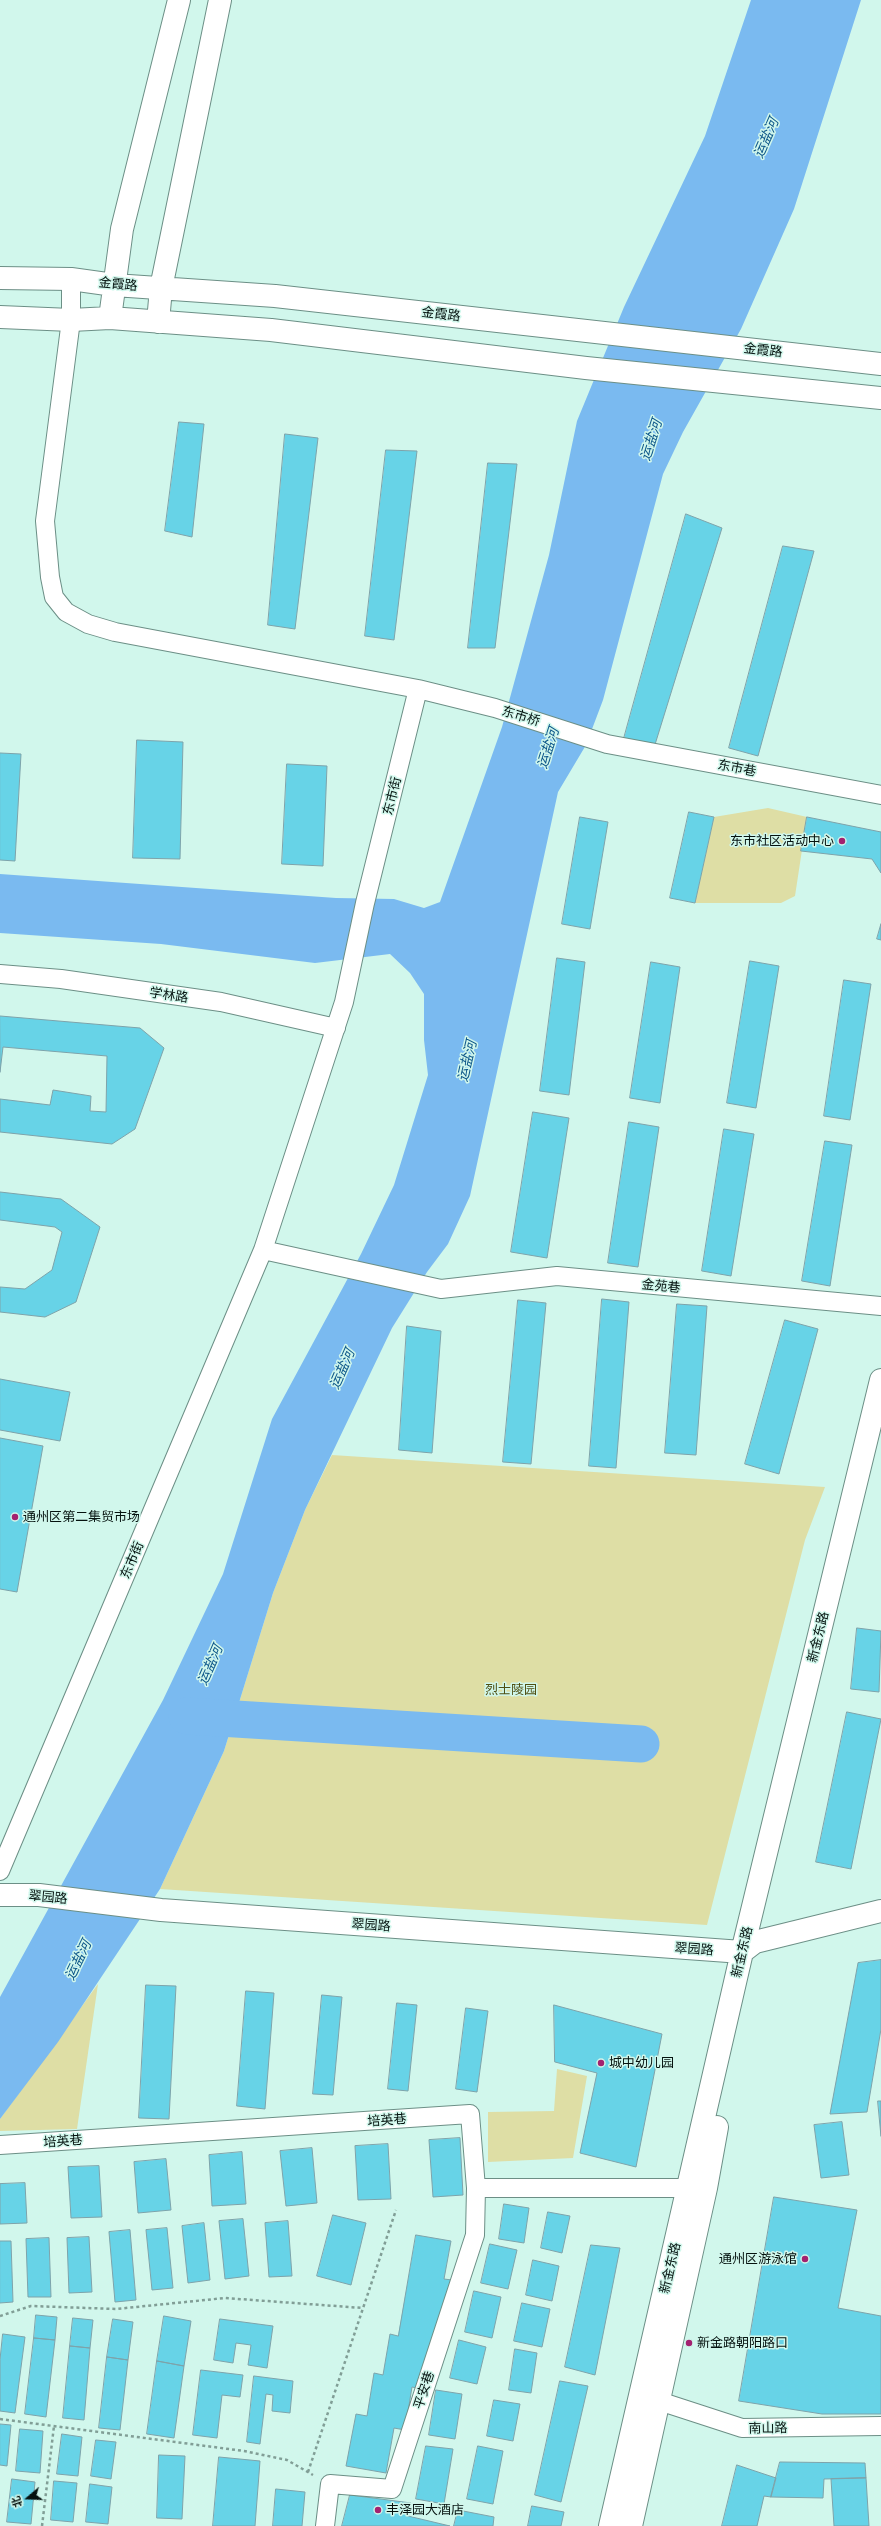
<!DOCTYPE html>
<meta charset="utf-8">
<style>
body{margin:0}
#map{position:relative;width:881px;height:2526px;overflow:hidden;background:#d1f7ec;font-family:Barlow,"Noto Sans SC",sans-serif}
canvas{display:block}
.north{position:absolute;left:8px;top:2478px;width:40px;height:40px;-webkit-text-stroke:3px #d1f7ec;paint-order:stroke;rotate:251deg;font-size:11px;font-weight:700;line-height:16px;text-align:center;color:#05120f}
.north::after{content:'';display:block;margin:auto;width:14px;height:18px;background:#05120f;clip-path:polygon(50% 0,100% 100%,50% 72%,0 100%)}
</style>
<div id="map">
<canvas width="881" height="2526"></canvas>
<div class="north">北</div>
</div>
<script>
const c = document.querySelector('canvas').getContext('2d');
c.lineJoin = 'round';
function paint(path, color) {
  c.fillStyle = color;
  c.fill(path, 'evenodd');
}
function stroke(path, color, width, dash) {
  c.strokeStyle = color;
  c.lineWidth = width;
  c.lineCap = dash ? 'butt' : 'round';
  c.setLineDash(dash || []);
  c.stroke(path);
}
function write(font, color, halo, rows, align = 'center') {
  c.font = font + ' Barlow,"Noto Sans SC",sans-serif';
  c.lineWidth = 3;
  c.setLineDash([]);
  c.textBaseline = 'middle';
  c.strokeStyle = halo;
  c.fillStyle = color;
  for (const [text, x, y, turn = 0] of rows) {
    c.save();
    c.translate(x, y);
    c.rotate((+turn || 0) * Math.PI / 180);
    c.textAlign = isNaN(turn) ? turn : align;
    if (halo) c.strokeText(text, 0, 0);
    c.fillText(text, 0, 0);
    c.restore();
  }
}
const green = new Path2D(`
 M768 808 807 817 795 896 781 903H695L714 817Z
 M332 1455 825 1487 805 1540 707 1925 160 1889 224 1751 273 1593 305 1510Z
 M98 1984 77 2129 0 2131V2119Z
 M557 2069 587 2076 573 2158 488 2162V2112L554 2111Z`);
const water = new Path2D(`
 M751 0H861L794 209 741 329 683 432 663 474 603 700 586 745 558 792 470 1196 448 1244 427 1272 392 1328 305 1510 273 1593 224 1751 160 1889 58 2042 0 2119V1997L163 1700 223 1574 272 1419 361 1254 394 1185 428 1075 424 1040V994L410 973 390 954 315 963 161 944 0 933V874L336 898 394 899 424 908 440 902 502 727 549 555 577 421 624 307 705 136Z`);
const river = new Path2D(`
 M187 1716 641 1744`);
const building = new Path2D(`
 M179 422 204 424 192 537 165 531Z
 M285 434 318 438 295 629 268 625Z
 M386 450 417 451 394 640 365 636Z
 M488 463 517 464 495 648H468Z
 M686 514 722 528 653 751 623 742Z
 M783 546 814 551 758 756 729 748Z
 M137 740 183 742 180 859 133 858Z
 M0 753 21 754 15 861 0 860Z
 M287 764 327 766 323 866 282 864Z
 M689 812 714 817 695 903 670 898Z
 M580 817 608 822 590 929 562 924Z
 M807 817 881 832V873L872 859 801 851Z
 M881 924V940L877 939Z
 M557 958 585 962 569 1095 540 1091Z
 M750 961 779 966 756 1108 727 1103Z
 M651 962 680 967 660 1103 630 1098Z
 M844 980 871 984 850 1120 824 1116Z
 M0 1016 140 1028 164 1048 135 1129 112 1144 0 1132V1099L50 1105 53 1090 91 1096 90 1111 106 1112 107 1056 3 1047 0 1072Z
 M533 1112 569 1118 547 1258 511 1252Z
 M629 1122 659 1127 638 1267 608 1263Z
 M724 1129 754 1134 731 1276 702 1271Z
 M825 1141 852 1145 830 1286 802 1281Z
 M0 1192 61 1199 100 1227 76 1302 45 1317 0 1312V1287L25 1289 52 1270 62 1232 55 1227 0 1220Z
 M602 1299 629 1302 616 1468 589 1466Z
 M518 1300 546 1303 531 1464 503 1462Z
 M677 1304 707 1306 696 1455 665 1453Z
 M785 1320 818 1329 779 1474 745 1464Z
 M407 1326 441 1331 432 1453 399 1450Z
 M0 1379 70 1392 60 1441 0 1430Z
 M0 1438 43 1446 17 1592 0 1589Z
 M857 1628 881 1631 879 1692 851 1689Z
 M847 1712 881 1719 851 1869 816 1862Z
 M881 1960V2029L867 2112 830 2114 858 1963Z
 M146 1985 176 1986 169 2119 139 2118Z
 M246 1991 274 1993 265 2109 237 2106Z
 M322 1995 342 1997 333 2095 313 2094Z
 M397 2003 417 2005 408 2091 388 2089Z
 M554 2005 662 2034 636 2167 580 2153 597 2073 555 2062Z
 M466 2008 488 2011 477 2092 456 2089Z
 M878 2101H881V2136Z
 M842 2122 849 2175 821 2178 814 2125Z
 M460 2138 463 2195 433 2197 429 2140Z
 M388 2144 391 2199 358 2200 355 2146Z
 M312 2148 317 2203 286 2206 280 2151Z
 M242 2152 246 2204 212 2206 209 2155Z
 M166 2159 171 2210 138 2213 134 2162Z
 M99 2166 102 2217 71 2218 68 2167Z
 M25 2183 27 2223 0 2224V2184Z
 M774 2197 857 2210 838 2308 881 2316V2414H822L739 2401Z
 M504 2204 529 2208 524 2243 499 2239Z
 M548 2212 570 2216 562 2253 541 2248Z
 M333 2215 366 2223 351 2285 317 2276Z
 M243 2219 249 2276 225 2279 219 2221Z
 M288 2221 292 2276 269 2277 265 2223Z
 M204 2223 210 2280 188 2283 182 2226Z
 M167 2228 173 2288 152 2290 146 2230Z
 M130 2230 136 2300 115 2302 109 2232Z
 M416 2235 451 2241 444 2279 452 2280 422 2389 412 2387 405 2430 394 2428 386 2473 346 2466 356 2414 367 2416 374 2373 383 2375 390 2334 398 2336Z
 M89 2237 92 2292 69 2293 67 2238Z
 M49 2238 51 2297H28L26 2239Z
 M0 2241H11L13 2302 0 2303Z
 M490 2244 517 2250 508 2289 481 2283Z
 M591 2245 620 2248 595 2375 565 2367Z
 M533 2260 559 2266 552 2301 526 2295Z
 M474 2291 501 2297 492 2338 465 2332Z
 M522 2303 550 2309 542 2347 514 2341Z
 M36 2315 57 2317 55 2340 34 2338Z
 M164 2316 191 2321 184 2366 157 2361Z
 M73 2318 93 2320 90 2348 70 2346Z
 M113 2319 133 2322 128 2360 107 2357Z
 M220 2319 273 2326 267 2368 248 2365 251 2345 236 2343 233 2363 214 2360Z
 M3 2334 25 2337 15 2413 0 2411V2360Z
 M34 2338 55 2340 46 2417 25 2414Z
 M459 2340 486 2347 477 2384 450 2378Z
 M70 2346 90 2348 84 2420 63 2418Z
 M515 2349 537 2353 531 2393 509 2390Z
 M107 2357 128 2360 120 2430 99 2428Z
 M157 2361 184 2366 174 2438 147 2434Z
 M201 2370 243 2375 240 2397 222 2395 217 2438 193 2435Z
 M254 2376 293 2381 290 2413 272 2411 273 2395 266 2394 260 2444 247 2442Z
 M560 2381 588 2386 561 2502 535 2495Z
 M436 2390 462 2394 455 2439 429 2435Z
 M494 2400 520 2404 513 2441 487 2436Z
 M0 2424 11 2425 7 2466 0 2465Z
 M20 2429 43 2431 40 2473 16 2471Z
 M62 2434 82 2437 78 2476 57 2474Z
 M96 2440 116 2442 111 2479 91 2476Z
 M426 2446 453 2449 444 2504 416 2499Z
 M478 2446 503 2451 493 2504 467 2499Z
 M159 2455 185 2456 182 2519 157 2518Z
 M219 2457 260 2461 255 2526H213Z
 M780 2462 865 2463 866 2478 824 2479 823 2498 771 2497Z
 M737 2465 776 2478 771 2497 764 2496 757 2526H722Z
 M866 2478 869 2526H834L831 2479Z
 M12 2479 35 2482 31 2524 7 2522Z
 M54 2481 77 2483 73 2522 51 2520Z
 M90 2484 112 2487 108 2524 86 2522Z
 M276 2489 305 2492 302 2526H273Z
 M350 2495 411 2503 408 2516 450 2526H342Z
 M532 2506 564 2512 561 2526H528Z
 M458 2510 494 2517 493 2526H454Z`);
const path = new Path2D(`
 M0 2316 31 2306 116 2309 225 2298 363 2308
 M0 2419 244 2451 287 2460 313 2475
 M308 2472 396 2210
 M42 2526 54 2426`);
const street = new Path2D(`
 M71 279V320L45 521 50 577 54 597 66 612 88 624 115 632 418 689 495 708 607 744 881 795
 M0 974 61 979 221 1002 336 1028
 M263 1250 441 1289 557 1276 881 1306
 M0 1871 263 1250 344 1002 365 903 418 689
 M0 2145 470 2114 476 2188H700
 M659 2401 742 2428 881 2426
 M325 2526 330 2484 392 2489 475 2235 476 2188`);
const secondary = new Path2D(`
 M0 278 71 279 114 285 275 296 881 364
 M0 317 71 320 110 318 271 330 586 368 881 398
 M110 318 122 229 179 0
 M158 322 161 288 220 0
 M0 1895H39L161 1910 742 1952
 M742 1952 755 1942 881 1911
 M610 2526 742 1952 881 1380
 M631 2526 706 2188 717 2127`);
const markers = [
 [842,841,4,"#a32170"],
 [15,1517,4,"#a32170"],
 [601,2063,4,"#a32170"],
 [805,2259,4,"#a32170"],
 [689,2343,4,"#a32170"],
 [378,2510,4,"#a32170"]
];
const streetNames = [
 ["金霞路",118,284,5],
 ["金霞路",441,314,7],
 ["金霞路",763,350,6],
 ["东市桥",521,716,17],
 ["东市巷",737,768,11],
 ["东市街",392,796,-76],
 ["学林路",169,995,8],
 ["金苑巷",661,1286,5],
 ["东市街",132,1560,-67],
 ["新金东路",818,1637,-76],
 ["翠园路",48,1897,5],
 ["翠园路",371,1925,4],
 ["翠园路",694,1949,4],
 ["新金东路",742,1952,-77],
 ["培英巷",387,2120,-4],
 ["培英巷",63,2141,-4],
 ["新金东路",670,2268,-77],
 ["平安巷",424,2390,-72],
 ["南山路",768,2428,-1]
];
const poiNames = [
 ["东市社区活动中心",834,841,"right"],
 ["通州区第二集贸市场",23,1517],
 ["城中幼儿园",609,2063],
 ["通州区游泳馆",797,2259,"right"],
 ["新金路朝阳路口",697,2343],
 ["丰泽园大酒店",386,2510]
];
const parkNames = [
 ["烈士陵园",511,1690]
];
const waterNames = [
 ["运盐河",766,138,-66],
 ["运盐河",651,440,-72],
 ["运盐河",548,748,-72],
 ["运盐河",467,1061,-77],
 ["运盐河",342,1369,-66],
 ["运盐河",210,1665,-66],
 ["运盐河",78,1960,-64]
];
paint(green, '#dedea5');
paint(water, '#7abaf0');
stroke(river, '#7abaf0', 37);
paint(building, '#67d3e7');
stroke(building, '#7ea3aa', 1);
stroke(street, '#6c8f86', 20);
stroke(secondary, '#6c8f86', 24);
stroke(path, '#819e96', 2.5, [3, 3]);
stroke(street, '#fff', 18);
stroke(secondary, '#fff', 22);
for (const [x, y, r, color] of markers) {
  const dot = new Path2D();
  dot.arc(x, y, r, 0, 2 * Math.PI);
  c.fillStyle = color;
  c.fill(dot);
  stroke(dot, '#d1f7ec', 1.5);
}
write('13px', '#05120f', '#d1f7ec', streetNames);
write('13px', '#05120f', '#d1f7ec', poiNames, 'left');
write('13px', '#504f12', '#d1f7ec', parkNames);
write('italic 14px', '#0c5689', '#d1f7ec', waterNames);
</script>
